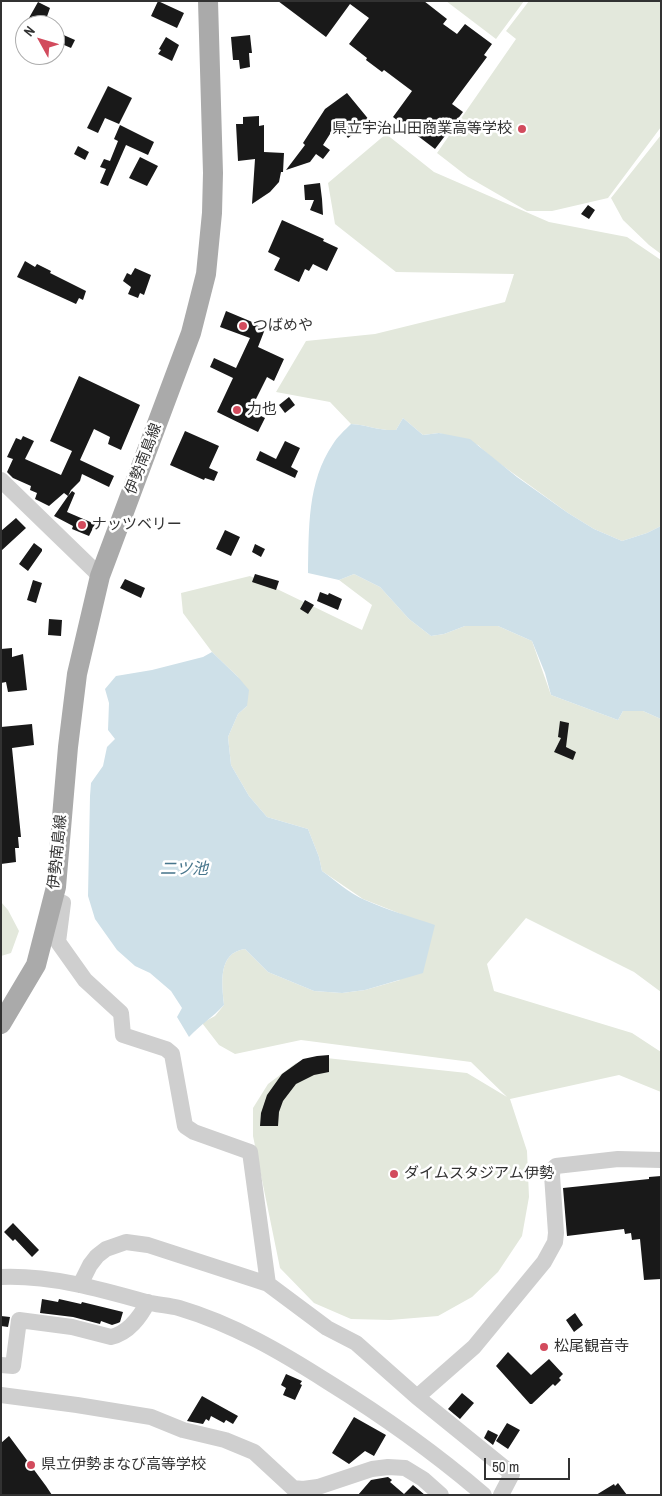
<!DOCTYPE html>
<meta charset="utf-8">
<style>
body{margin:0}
#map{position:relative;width:662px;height:1496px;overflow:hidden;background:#fff;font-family:"Archivo Narrow",sans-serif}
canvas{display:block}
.frame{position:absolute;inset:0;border:2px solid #323232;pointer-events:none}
.north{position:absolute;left:15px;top:15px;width:50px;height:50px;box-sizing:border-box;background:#fff;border:1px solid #adadad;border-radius:50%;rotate:309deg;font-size:14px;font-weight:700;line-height:20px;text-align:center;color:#323232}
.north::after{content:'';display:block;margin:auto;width:18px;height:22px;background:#d24b5d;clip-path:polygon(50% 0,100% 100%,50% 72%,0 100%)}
.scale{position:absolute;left:484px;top:1458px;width:86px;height:22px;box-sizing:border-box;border:2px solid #323232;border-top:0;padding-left:6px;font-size:15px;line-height:18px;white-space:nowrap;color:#323232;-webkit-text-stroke:4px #fff;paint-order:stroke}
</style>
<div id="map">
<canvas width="662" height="1496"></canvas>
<div class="frame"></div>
<div class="north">N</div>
<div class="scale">50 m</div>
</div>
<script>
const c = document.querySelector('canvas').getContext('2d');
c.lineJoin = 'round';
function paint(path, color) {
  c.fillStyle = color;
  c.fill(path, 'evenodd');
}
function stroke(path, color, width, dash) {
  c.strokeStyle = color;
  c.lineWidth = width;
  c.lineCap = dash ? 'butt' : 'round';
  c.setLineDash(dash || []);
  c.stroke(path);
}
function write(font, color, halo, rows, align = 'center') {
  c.font = font + ' "Archivo Narrow","Noto Sans JP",sans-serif';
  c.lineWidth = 5;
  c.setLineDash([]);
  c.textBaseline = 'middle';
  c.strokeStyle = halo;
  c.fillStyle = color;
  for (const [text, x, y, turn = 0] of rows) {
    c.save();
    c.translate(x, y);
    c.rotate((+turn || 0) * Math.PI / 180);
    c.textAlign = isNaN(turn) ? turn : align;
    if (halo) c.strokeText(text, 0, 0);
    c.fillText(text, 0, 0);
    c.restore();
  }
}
const green = new Path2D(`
 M446 1H524L496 39Z
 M529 1H661V127L608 198 552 211H527L468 177 437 153 516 39 506 31Z
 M386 134 434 172 549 222 627 237 661 260V526L647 533 622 541 594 529 568 513 492 458 478 445 439 433 423 435 403 418 396 430C380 431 367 425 351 424L330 402 276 392 306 341 375 334 505 302 514 274 396 272 335 224 328 183Z
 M661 135V254L649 245 623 220 611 198Z
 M354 574 380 587 409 619 431 636 444 634 465 626H498L532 641 551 695 618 720 623 711H643L661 719V992L634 972 526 918 487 964 494 991 632 1033 661 1052V1092L619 1075 510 1099 527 1151 529 1197 522 1236 498 1272 472 1297 438 1316 390 1320 351 1319 314 1303 280 1268 253 1136V1108L268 1084 296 1063 326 1058 467 1073 507 1097 471 1062 301 1040 235 1054 219 1045 202 1023 215 1016 224 1005C222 984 217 953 245 949L268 972 314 991 342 993 365 990 400 980 401 914 363 899 322 871 319 857 308 829 267 817 249 796 231 765 228 737 238 714 247 706 238 677 212 652 183 613 181 593 250 576 362 630 372 605 339 580Z
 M1 902 8 910 19 931 11 953 1 956Z`);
const water = new Path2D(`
 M403 418 423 435 439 433 470 439 517 477 568 513 594 529 622 541 647 533 661 526V719L643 711H623L618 720 551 695 545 673 532 641 498 626H465L444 634 431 636 409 619 380 587 354 574 339 580 308 573C309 529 307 482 333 444 337 437 345 430 351 424 367 425 380 431 396 430Z
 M212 652 238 677 249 690 247 706 238 714 228 737 231 765 249 796 267 817 308 829 319 857 322 871C336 881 349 893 365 900 387 910 412 917 435 925L423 973 365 990 342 993 314 991 268 972 245 949C217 953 222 984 224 1005 213 1017 200 1025 189 1037L177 1017 182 1008 171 991 150 973 135 966 117 950 95 919 88 896 90 796 91 783 103 766 107 747 115 739 108 730 109 703 105 689 116 676 152 670 203 657Z`);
const building = new Path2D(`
 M158 1 184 13 177 28 151 16Z
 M278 1H424L447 19 443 24 457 34 465 24 492 44 484 55 487 57 452 104 463 112 435 149 393 117 412 91 384 70 382 72 366 60 367 58 349 44 369 18 350 4 326 37Z
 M38 2 50 8 44 25H25Z
 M59 33 75 40 71 48 55 41Z
 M250 35 252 53H249L250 67 240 69 239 60H233L231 37Z
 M166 37 179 45 172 61 158 54 161 50 159 49Z
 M108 86 132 98 119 124 105 118 98 133 87 128Z
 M347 93 370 121 348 138 337 123 323 145 330 150 323 159 316 154 310 162 286 170 305 145 303 143 325 109Z
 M259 116V126L264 125V152L284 153 283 172H281L279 182 270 192 252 204 255 159 238 161 236 124H243V117Z
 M120 125 154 142 148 155 126 145 108 186 100 183 106 169 100 167 104 159 110 161 118 141 114 139Z
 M78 146 89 152 85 160 74 154Z
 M140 157 158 166 147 186 129 178Z
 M320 183 322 199 323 215 310 210 314 200H305L304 185Z
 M588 205 595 210 589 219 581 214Z
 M282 220 324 239 323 241 338 248 327 271 313 264 309 271 305 269 299 282 274 270 280 258 268 252Z
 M25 261 35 267 37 264 51 271 50 273 86 291 83 300 79 298 76 304 17 277Z
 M135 268 151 275 144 295 140 293 138 298 128 294 131 287 123 281 127 273 131 275Z
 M226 311 257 324 256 325 265 329 258 347 284 359 274 381 267 377 253 405 261 416 265 418 258 432 217 412 233 378 210 367 214 358 236 368 250 338 220 327Z
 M79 376 140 405 121 450 108 444 110 437 94 429 80 460 114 476 109 487 82 474 80 481 71 490 68 496 72 491 75 493 67 512 95 524 89 536 72 529 73 526 54 516 68 496 64 493 49 506 35 499 37 493 30 490 31 486 13 478 7 472 13 459 7 457 16 438 21 440 23 436 34 441 25 459 61 475 72 451 50 441Z
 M289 397 295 405 285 413 279 405Z
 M185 431 219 446 209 468 218 472 214 481 205 478 204 480 170 465Z
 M285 441 300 448 291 467 298 471 295 478 256 460 260 451 276 459Z
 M16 518 26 528 1 551V531Z
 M225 530 240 537 231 556 216 549Z
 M34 543 42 549V551L28 571 19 564Z
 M255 544 265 549 261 557 252 552Z
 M255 574 279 581 276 590 252 582Z
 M125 579 145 588 141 598 120 588Z
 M33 580 42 583 36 603 27 600Z
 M320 592 328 595 329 593 342 599 338 610 317 601Z
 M305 600 314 605 308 614 300 609Z
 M49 619 62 620 61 636 48 635Z
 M12 648V657L23 654 27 690 8 692 6 682 1 683V649Z
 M560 721 569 723 566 747 576 752 573 760 554 752 561 738 558 737Z
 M32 724 34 745 12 748 21 837H18L19 848H15L16 862 1 864V727Z
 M329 1055V1072L314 1075 296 1084 283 1101 279 1112 278 1126H260L261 1113 267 1095 282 1074 303 1059 317 1056Z
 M661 1176V1279L644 1280 640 1239 632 1240 631 1233 625 1234 624 1229 567 1236 563 1188 649 1179V1177Z
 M13 1223 39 1250 32 1257 15 1239 13 1241 4 1232Z
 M42 1299 58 1302 59 1299 81 1304 82 1302 123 1312 120 1322 118 1323 112 1325 101 1321 100 1324 73 1317 40 1313Z
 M575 1313 583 1325 574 1332 566 1320Z
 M1 1316 10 1317 8 1327 1 1326Z
 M508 1352 531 1375 549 1359 563 1374 559 1378 561 1380 555 1386 553 1384 532 1404H530L496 1366Z
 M286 1374 302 1381 300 1384 302 1385 295 1400 283 1395 286 1388 281 1385Z
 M462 1393 474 1403 460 1419 448 1409Z
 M202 1396 238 1416 233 1424 226 1420 224 1423 211 1416 209 1421 206 1419 203 1424 187 1421Z
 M354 1417 386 1435 374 1456 365 1451 349 1464 332 1453Z
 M507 1423 520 1430 508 1449 496 1441Z
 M488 1430 498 1435 493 1445 484 1438Z
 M9 1436 46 1486 52 1495H1V1443Z
 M388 1477 392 1480 390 1482 404 1494 413 1485 425 1495H358L371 1480Z
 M618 1483 627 1495H596L614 1484 615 1486Z`);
const minor = new Path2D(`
 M1 480 100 576
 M53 899 63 903 58 942 85 980 121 1013 123 1035 166 1049 172 1054 185 1126 194 1132 250 1152 268 1284
 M1 1277C50 1275 100 1289 146 1302 157 1305 169 1305 179 1308 233 1324 281 1352 328 1382 383 1416 435 1453 484 1495
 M80 1285 90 1265 97 1256 106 1249 126 1242 148 1245 268 1284 327 1328 356 1343 417 1397 512 1474 501 1495
 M1 1365 13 1366 19 1320 72 1327 111 1337C129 1333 140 1317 148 1302
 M1 1395 77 1405 151 1417 183 1430 225 1440 254 1452 293 1488 303 1489 318 1487 372 1469 388 1467 405 1468 423 1479 441 1495
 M417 1397 474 1347 544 1262 555 1242 556 1233 552 1175 553 1169 556 1166 618 1159 661 1160`);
const major = new Path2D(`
 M1 1024 36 965 56 887 68 747 77 674 100 576 191 333 206 274 212 213 213 173 208 1`);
const markers = [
 [522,129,5,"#d24b5d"],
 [243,326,5,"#d24b5d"],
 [237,410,5,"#d24b5d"],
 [82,525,5,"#d24b5d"],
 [394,1174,5,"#d24b5d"],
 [544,1347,5,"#d24b5d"],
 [31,1465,5,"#d24b5d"]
];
const poiNames = [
 ["県立宇治山田商業高等学校",512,129,"right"],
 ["つばめや",253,326],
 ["力也",247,410],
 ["ナッツベリー",92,525],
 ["ダイムスタジアム伊勢",404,1174],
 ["松尾観音寺",554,1347],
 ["県立伊勢まなび高等学校",41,1465]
];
const streetNames = [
 ["伊勢南島線",144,459,-69],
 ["伊勢南島線",58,852,-84]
];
const waterNames = [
 ["二ツ池",184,870]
];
paint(green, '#e3e8dc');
paint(water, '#cee0e8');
paint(building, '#191919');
stroke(minor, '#cfcfcf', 16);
stroke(major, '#aaa', 20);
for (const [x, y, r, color] of markers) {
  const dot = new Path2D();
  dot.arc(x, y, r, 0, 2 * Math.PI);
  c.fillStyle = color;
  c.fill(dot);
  stroke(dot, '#fff', 2);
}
write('15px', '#323232', '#fff', poiNames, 'left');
write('15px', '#323232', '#fff', streetNames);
write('italic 16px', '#48768c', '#fff', waterNames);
</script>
